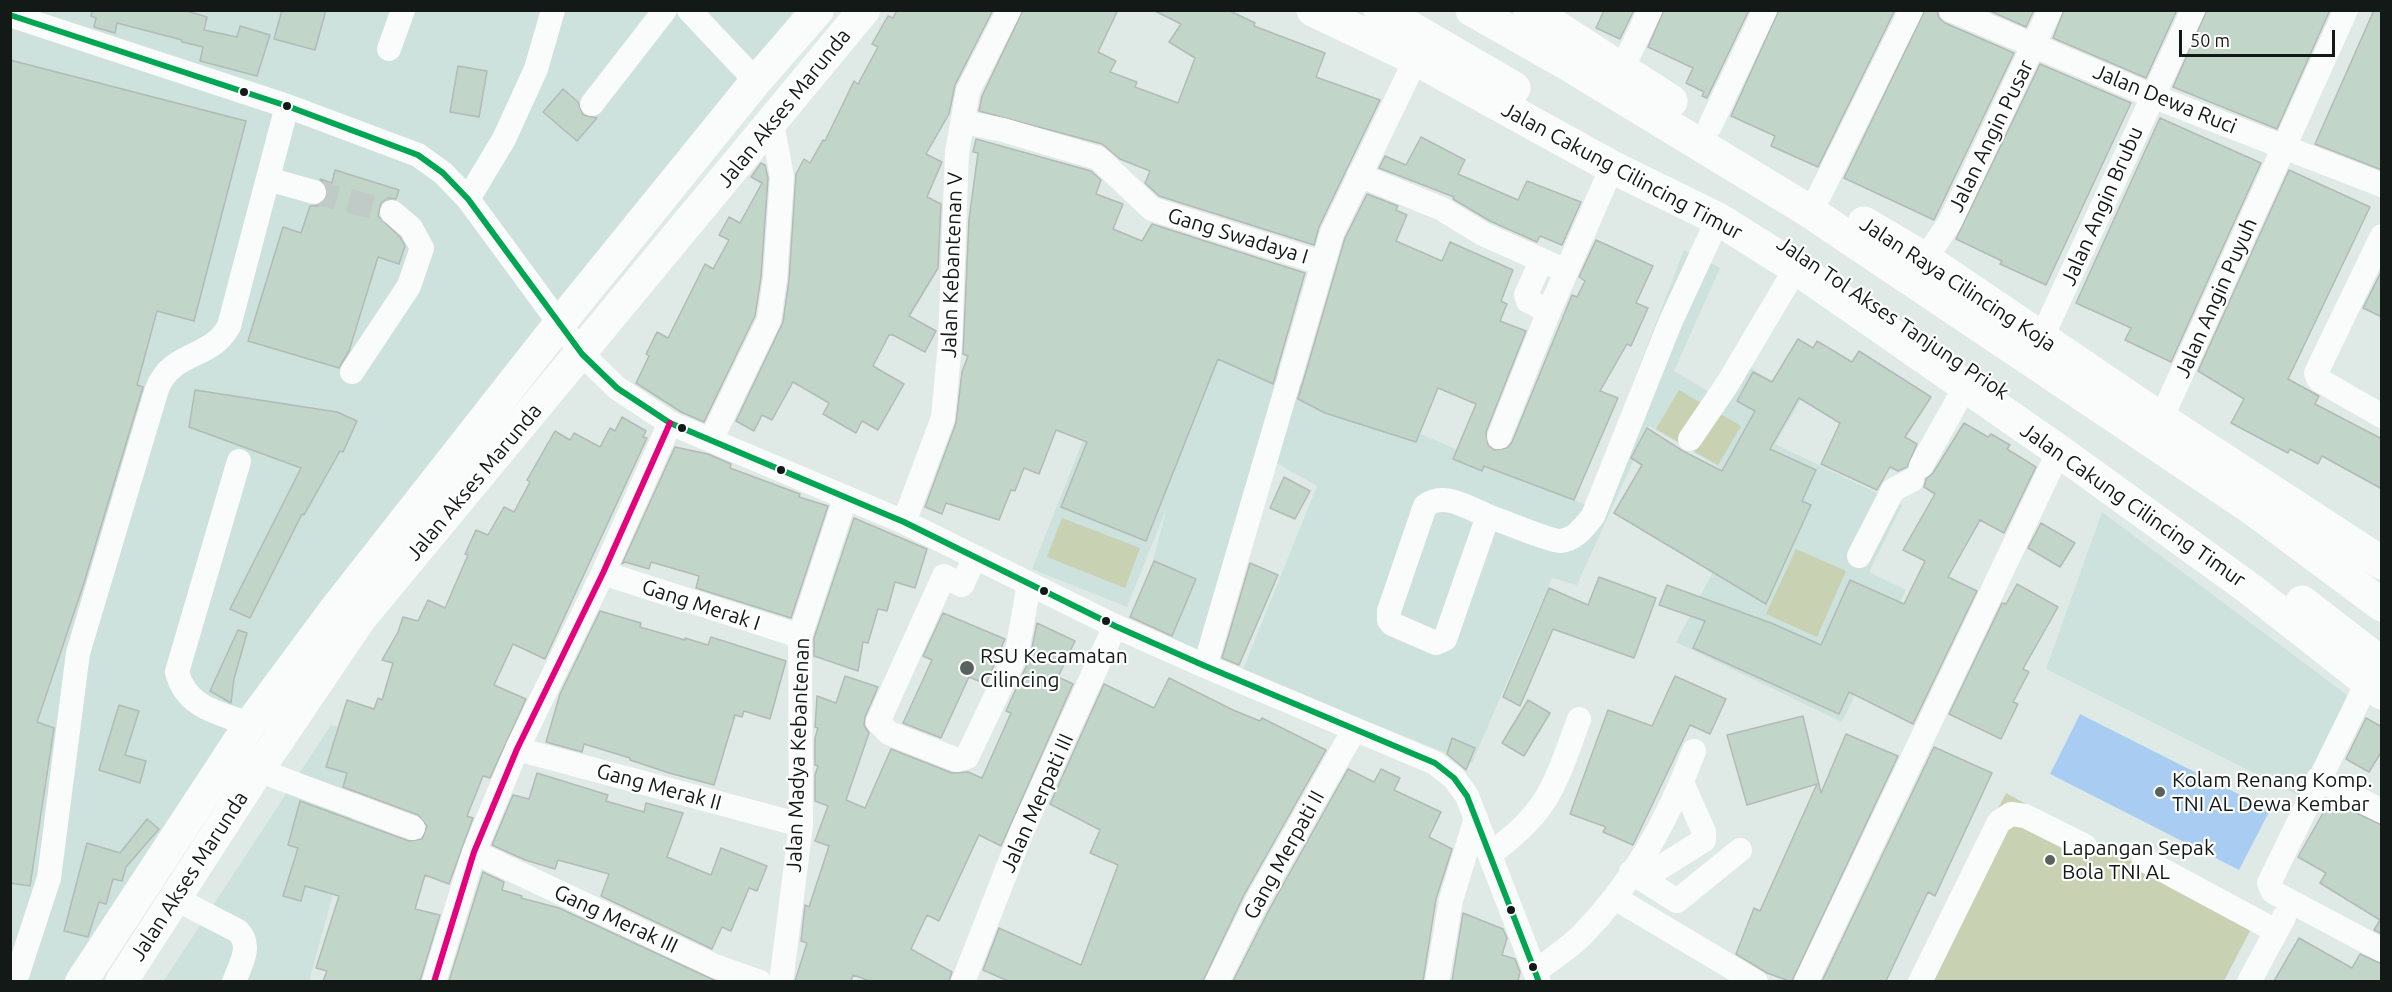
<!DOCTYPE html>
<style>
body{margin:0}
#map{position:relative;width:2392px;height:992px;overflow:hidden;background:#dfeae7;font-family:Ubuntu,sans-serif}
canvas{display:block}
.frame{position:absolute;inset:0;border:12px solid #121917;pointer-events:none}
.scale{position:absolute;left:2179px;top:30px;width:156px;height:27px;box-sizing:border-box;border:3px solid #121917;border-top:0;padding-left:8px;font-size:18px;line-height:21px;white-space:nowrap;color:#121917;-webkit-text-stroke:4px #fff;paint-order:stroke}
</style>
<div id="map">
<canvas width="2392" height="992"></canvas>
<div class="frame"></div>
<div class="scale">50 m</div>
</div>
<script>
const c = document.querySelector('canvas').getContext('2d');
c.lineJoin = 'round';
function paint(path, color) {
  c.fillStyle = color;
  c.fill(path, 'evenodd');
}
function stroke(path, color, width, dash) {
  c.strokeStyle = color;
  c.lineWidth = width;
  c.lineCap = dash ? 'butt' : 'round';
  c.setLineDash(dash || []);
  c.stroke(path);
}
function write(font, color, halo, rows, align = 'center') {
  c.font = font + ' Ubuntu,sans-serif';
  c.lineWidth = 4.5;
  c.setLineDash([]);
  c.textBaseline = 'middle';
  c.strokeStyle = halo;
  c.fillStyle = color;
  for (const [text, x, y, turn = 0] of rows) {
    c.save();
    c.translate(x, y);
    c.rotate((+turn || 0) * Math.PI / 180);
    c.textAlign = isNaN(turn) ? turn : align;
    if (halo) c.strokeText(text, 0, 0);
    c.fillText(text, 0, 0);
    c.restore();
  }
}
const built = new Path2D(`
 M10 11H794L271 674 64 981H11Z
 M1684 250 1720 268 1674 371 1716 396 1737 360 1802 398 1775 444 1902 505 1869 572 1906 590 1842 722 1676 642 1739 523 1750 486 1649 426 1577 585 1552 578 1472 763 1242 672 1317 486 1273 461 1212 658 1138 620 1167 507 1127 607 1032 569 1128 327 1209 343 1586 505Z
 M2102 512 2355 701 2302 797 2046 669Z
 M331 725 363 733 349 837 309 981 163 982Z`);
const green = new Path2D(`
 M1679 390 1741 426 1718 465 1656 429Z
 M1062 518 1140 548 1125 588 1047 557Z
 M1796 549 1846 571 1817 637 1766 614Z
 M2006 793 2252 927 2224 981 1908 982Z`);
const water = new Path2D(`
 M2080 714 2270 810 2239 870 2050 774Z`);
const building = new Path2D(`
 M92 10H183L207 17 204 30 237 37 240 26 270 35 257 76 200 61 203 47 182 42V40L117 23 115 33 94 27 96 18 91 16Z
 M282 10H326L315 50 274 39Z
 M897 10H993L955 85 949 114 926 154 942 162 927 197 941 204 938 268 909 316 936 331 925 352 893 335H889L873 366 904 384 878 430 862 421 856 433 823 414 829 403 793 382 772 420 762 415 754 431 736 421 783 322 789 280 796 174 804 159 810 163 823 140 825 141 854 81 858 84 878 47 872 44 888 16 893 18Z
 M1023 10H1118L1098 52 1116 61 1110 72 1137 82 1135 87 1178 103 1195 58 1169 42 1181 24 1153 10H1228L1255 23 1254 26 1325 53 1316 77 1380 100 1319 227 1314 245 1159 196 1145 183 1150 171 1120 159 1102 144 979 111 982 96Z
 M1604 10H1634L1620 39 1596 28Z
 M1664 10H1749L1707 98 1702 96 1704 92 1686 83 1693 68 1648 47Z
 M1779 10H1895L1818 167 1771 146 1775 136 1731 116Z
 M1925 10H1937L1939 18 1945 23 2014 53 1934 220 1844 178Z
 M1988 10H2034L2026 27Z
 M2064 10H2177L2146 78 2053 38Z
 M2207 10H2330L2277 129 2173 87Z
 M2374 10H2382V170L2315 144Z
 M10 60 246 121 194 321 157 311 137 385 143 387 83 586 37 722 54 728 30 886 10 883Z
 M2040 64 2131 103 2046 285 2000 264 2002 261 1956 239Z
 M458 66 487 71 479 117 450 112Z
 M563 89 578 102 583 115 597 118 577 141 543 112Z
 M2160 118 2261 163 2171 362 2125 340 2131 328 2076 303Z
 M1421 137 1465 160 1458 174 1518 200 1527 181 1581 202 1562 245 1540 236 1537 242 1490 221 1453 199 1454 197 1379 168 1385 156 1406 165Z
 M976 139 1091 171 1101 180 1096 194 1123 204 1113 229 1142 241 1152 224 1305 273 1273 384 1218 359 1146 541 1061 507 1087 442 1056 430 1039 474 1024 468 1015 491 1011 490 999 520 946 503 942 514 925 507 956 423 962 372 968 356 963 354 969 219 978 153 973 152Z
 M761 163 765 165 768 178 761 277 755 316 704 422 681 412 636 383 649 356 646 354 657 332 668 338 705 264 713 269 729 240 719 235 729 217 740 223 762 183 751 177Z
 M335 170 399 190 396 199 388 198 381 203 378 216 400 237 405 246 399 264 378 257 349 351 339 368 248 341 283 227 301 233 310 206H318L327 196 328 188 320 179 332 183Z
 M2289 170 2370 207 2288 379 2319 396 2315 404 2382 439V489L2322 456 2318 464 2290 449 2288 453 2231 423 2244 399 2198 371Z
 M1367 194 1398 206 1396 210 1407 215 1396 241 1442 261 1450 242 1513 270 1501 301 1507 304 1500 321 1526 331 1486 432 1488 445 1494 450 1507 448 1512 442 1572 295 1577 297 1585 281 1579 277 1596 240 1653 266 1636 303 1648 308 1631 346 1627 344 1600 391 1618 398 1574 500 1484 466 1482 471 1453 459 1476 404 1438 388 1416 442 1325 413 1298 399 1345 238Z
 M2382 270V317L2363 308Z
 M1798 339 1813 348 1817 341 1852 362 1859 351 1931 397 1905 437 1917 444 1907 467 1898 471 1890 467 1877 490 1821 464 1840 423 1799 398 1770 449 1816 470 1802 501 1811 505 1766 604 1614 513 1642 465 1631 458 1647 428 1683 451 1722 471 1755 411 1737 401 1753 372 1772 382Z
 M195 390 337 412 357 421 343 452 340 451 304 515 302 514 250 618 230 609 301 468 189 427Z
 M622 417 646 431 643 437 647 438 545 659 513 644 494 685 526 699 490 778 483 776 467 816 473 818 449 884 425 875 415 909 440 915 420 981H323L327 971 316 968 339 896 305 886 301 901 283 896 298 848 288 845 300 801 409 841 422 839 427 826 418 815 343 787 347 773 326 767 347 700 374 709 378 698 382 700 393 663 382 660 398 632 403 617 418 621 428 600 445 608 468 555 465 554 476 530 488 535 504 507 514 512 530 482 527 480 555 431 570 440 574 433 600 447 610 428 615 431Z
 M1964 423 1988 437 1991 434 2010 445 2007 449 2036 467 2004 533 1980 520 1948 577 1977 591 1913 724 1849 692 1839 714 1693 648 1705 621 1659 605 1667 585 1771 623 1821 645 1850 580 1904 604 1925 561 1903 550 1935 494 1924 487 1926 479 1933 473Z
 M675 447 708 454 731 464 730 468 800 494 799 497 828 506 791 618 696 588 699 576 651 562 649 569 625 562 622 564Z
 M1284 477 1310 491 1295 519 1270 508Z
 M854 518 927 549 915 588 895 582 887 611 878 609 868 643 863 642 858 671 814 656V638Z
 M2041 523 2075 543 2060 567 2028 548Z
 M1154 561 1196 579 1172 636 1130 617Z
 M1250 563 1278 575 1239 665 1222 658Z
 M1599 577 1656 598 1634 658 1553 629 1520 706 1503 697 1549 588 1588 605Z
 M2017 584 2058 607 2023 669 2029 672 2013 702 2018 704 2001 739 1949 714 2002 603 2006 604Z
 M600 611 641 623 640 627 685 640V638L708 645 711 637 786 661 770 719 744 711 742 717 735 715 714 785 669 773 630 760V758L584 744 582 752 546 742 560 694Z
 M943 613 1005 639 986 684 969 677 941 738 903 723 932 660 923 656Z
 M1037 623 1075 641 1058 677 1073 684 1001 846 979 835 939 921 927 915 911 949 952 972 949 981H870L853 975 851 981H795L807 943 801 941 805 905 809 907 829 846 815 841 828 806 815 801V775L818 766 815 765V738L818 728 815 727 817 696 836 703 845 676 878 687 865 717 864 725 869 733 846 800 865 808 891 749 952 773 968 772 982 778 1011 713 1006 711 1030 658Z
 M238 630 247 633 234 679 231 703 210 691Z
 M1675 676 1726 699 1710 734 1690 725 1633 845 1603 832 1606 827 1570 814 1608 710 1652 726Z
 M1169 678 1233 710 1260 721 1262 718 1326 750 1244 895 1203 981H1008L983 970 999 928 1081 965 1118 865 1090 853 1100 830 1050 804 1104 684 1154 708Z
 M1528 700 1550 713 1524 756 1502 743Z
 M119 705 139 711 125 755 146 761 140 783 99 770Z
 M1803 716 1821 793 1846 734 1898 756 1792 981H1789L1767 973 1736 954 1754 908 1760 911 1817 784 1747 805 1727 735Z
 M2366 718 2382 727V751L2369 772 2346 759Z
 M1452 738 1475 748 1466 770 1447 754Z
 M1934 747 1992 773 1935 896 1928 892 1886 981H1822Z
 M1348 769 1374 782 1381 769 1400 778 1394 790 1441 812 1429 837 1452 849 1436 899 1423 981H1233L1270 908Z
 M537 773 608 795 606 801 644 812 646 803 683 813 667 857 711 875 721 848 767 866 757 891 749 888 731 931 722 927 712 949 601 896 609 874 558 860 555 869 525 860 492 845 513 795 529 799Z
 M2326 799 2382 825V934L2374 930 2380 920 2320 883 2326 873 2298 857 2327 806 2324 804Z
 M147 819 159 829 126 867 122 881 113 879 106 904 99 902 88 937 64 931 87 843 120 853Z
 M483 872 504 882 502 890 522 896 521 898 559 908 716 981H449Z
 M1463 913 1503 929 1507 938 1502 955 1515 959 1520 972 1518 981H1452Z
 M2299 938 2352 968 2360 954 2382 964V981H2274Z`);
const minorTunnel = new Path2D(`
 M314 192 392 212`);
const minor = new Path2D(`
 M689 10 756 81
 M1951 10 2152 96 2382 185
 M10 15 287 106 418 155 443 173 468 199 582 354 617 388 670 423 904 522 1115 626 1205 666 1435 763 1454 778 1467 796 1539 982
 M389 49 403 10
 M1622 69 1650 10
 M592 104 665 10
 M963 122 1003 130 1098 158 1152 209 1322 263
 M1710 126 1765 10
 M1359 175 1442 209 1483 234 1566 271
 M268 179 314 192
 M1819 196 1911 10
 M468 199 504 139 536 69 553 10
 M2382 236 2316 373 2319 380 2382 416
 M1925 259 1950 222 2050 10
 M1541 261 1526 295 1528 301 1549 311
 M2042 337 2193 10
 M352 372 409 286 422 248 411 228 392 212
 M2161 419 2346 10
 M1499 437 1549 311 1612 167
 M1690 439 1728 383 1796 268
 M711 440 769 320 775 279 782 177 772 123
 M239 461 177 672C186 708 219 713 250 724
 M1921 466 1965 387
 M1488 516C1468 508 1444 491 1425 506L1389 611V620L1392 624 1436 643 1445 639 1488 516C1502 521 1549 541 1560 541 1575 540 1584 527 1593 516L1670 323 1718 219
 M904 522 943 418 950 343 957 152 968 91 1009 10
 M1859 556 1893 490 1912 480
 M975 557 962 585 944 576 878 722 889 733 957 760 967 757 1017 652 1029 584
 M603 573 800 636
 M1205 666 1332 233 1416 59
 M2367 683 2269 883 2273 892 2382 950
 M517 749 801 825
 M258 770 413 828
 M2318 779 2382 811
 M474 852 715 966 760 982
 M1490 854C1549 812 1555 785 1579 719
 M2144 860 2276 931
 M1631 872 1677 901 1740 850
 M1642 879 1704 840V832L1682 783
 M174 898 238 931C253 946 240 965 234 982
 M1615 898 1756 982
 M1535 972C1550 960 1568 949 1582 935 1632 884 1669 818 1694 751
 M15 982 49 878 78 653 157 389C172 350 211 360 229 326L287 106
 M434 982 474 852 517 749 603 573 670 423
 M781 982 801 825 800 636 845 499
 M963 982 1022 831 1115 626
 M1217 982 1257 901 1354 730
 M1437 982 1451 900 1476 818
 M1806 982 2059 451
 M1920 982 1999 822 2011 814 2025 816 2085 846
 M2249 982 2284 917`);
const major = new Path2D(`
 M81 982 250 724 333 612 560 323 756 81 818 10
 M121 982 258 770 360 619 864 10`);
const highway = new Path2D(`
 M1313 10 1416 59 1612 167 1718 219 1796 268 2059 451 2250 589 2382 693
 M1380 10 1514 88
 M1472 10 1569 65 1809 211 2253 509 2382 605
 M1530 10 1671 101
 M1864 223 1925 259 2161 419 2382 563
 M2302 602 2382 664`);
const bus1 = new Path2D(`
 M10 15 287 106 418 155 443 173 468 199 582 354 617 388 670 423 904 522 1115 626 1205 666 1435 763 1454 778 1467 796 1539 982`);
const bus2 = new Path2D(`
 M434 982 474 852 517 749 603 573 670 423`);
const markers = [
 [244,92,5,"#121917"],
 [287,106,5,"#121917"],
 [682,428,5,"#121917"],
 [781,470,5,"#121917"],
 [1044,591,5,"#121917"],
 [1106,621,5,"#121917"],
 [967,668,8,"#5a6260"],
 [2160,792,6,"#5a6260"],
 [2050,860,6,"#5a6260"],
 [1511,910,5,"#121917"],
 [1533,967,5,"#121917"]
];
const streetNames = [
 ["Jalan Dewa Ruci",2165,99,22],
 ["Jalan Akses Marunda",784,108,-51],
 ["Jalan Angin Pusar",1991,136,-64],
 ["Jalan Cakung Cilincing Timur",1622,171,28],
 ["Jalan Angin Brubu",2102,206,-66],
 ["Gang Swadaya I",1238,236,17],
 ["Jalan Kebantenan V",952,265,-88],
 ["Jalan Raya Cilincing Koja",1958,284,33],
 ["Jalan Angin Puyuh",2216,298,-66],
 ["Jalan Tol Akses Tanjung Priok",1893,318,34],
 ["Jalan Akses Marunda",474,482,-50],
 ["Jalan Cakung Cilincing Timur",2133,505,35],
 ["Gang Merak I",701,605,18],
 ["Jalan Madya Kebantenan",798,755,-88],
 ["Gang Merak II",659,787,15],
 ["Jalan Merpati III",1037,803,-66],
 ["Gang Merpati II",1284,855,-61],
 ["Jalan Akses Marunda",189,876,-57],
 ["Gang Merak III",616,919,25]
];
const poiNames = [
 ["RSU Kecamatan",980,656],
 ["Cilincing",980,680],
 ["Kolam Renang Komp.",2172,780],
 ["TNI AL Dewa Kembar",2172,804],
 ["Lapangan Sepak",2062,848],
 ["Bola TNI AL",2062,872]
];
paint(built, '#cde1dd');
paint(green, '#c8d2b2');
paint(water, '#a9cdf2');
paint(building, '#c1d5c8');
stroke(building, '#b3bab7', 1.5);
stroke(minorTunnel, '#c0cbc8', 24, [24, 12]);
stroke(minor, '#fafcfb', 24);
stroke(major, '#fafcfb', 32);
stroke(highway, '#fafcfb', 33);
stroke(bus1, '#00a651', 6);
stroke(bus2, '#e5007d', 6);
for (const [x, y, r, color] of markers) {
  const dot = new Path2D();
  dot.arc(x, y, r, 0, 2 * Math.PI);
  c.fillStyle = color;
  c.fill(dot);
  stroke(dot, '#fff', 2);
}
write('21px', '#121917', '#fff', streetNames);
write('21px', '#121917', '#fff', poiNames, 'left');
</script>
